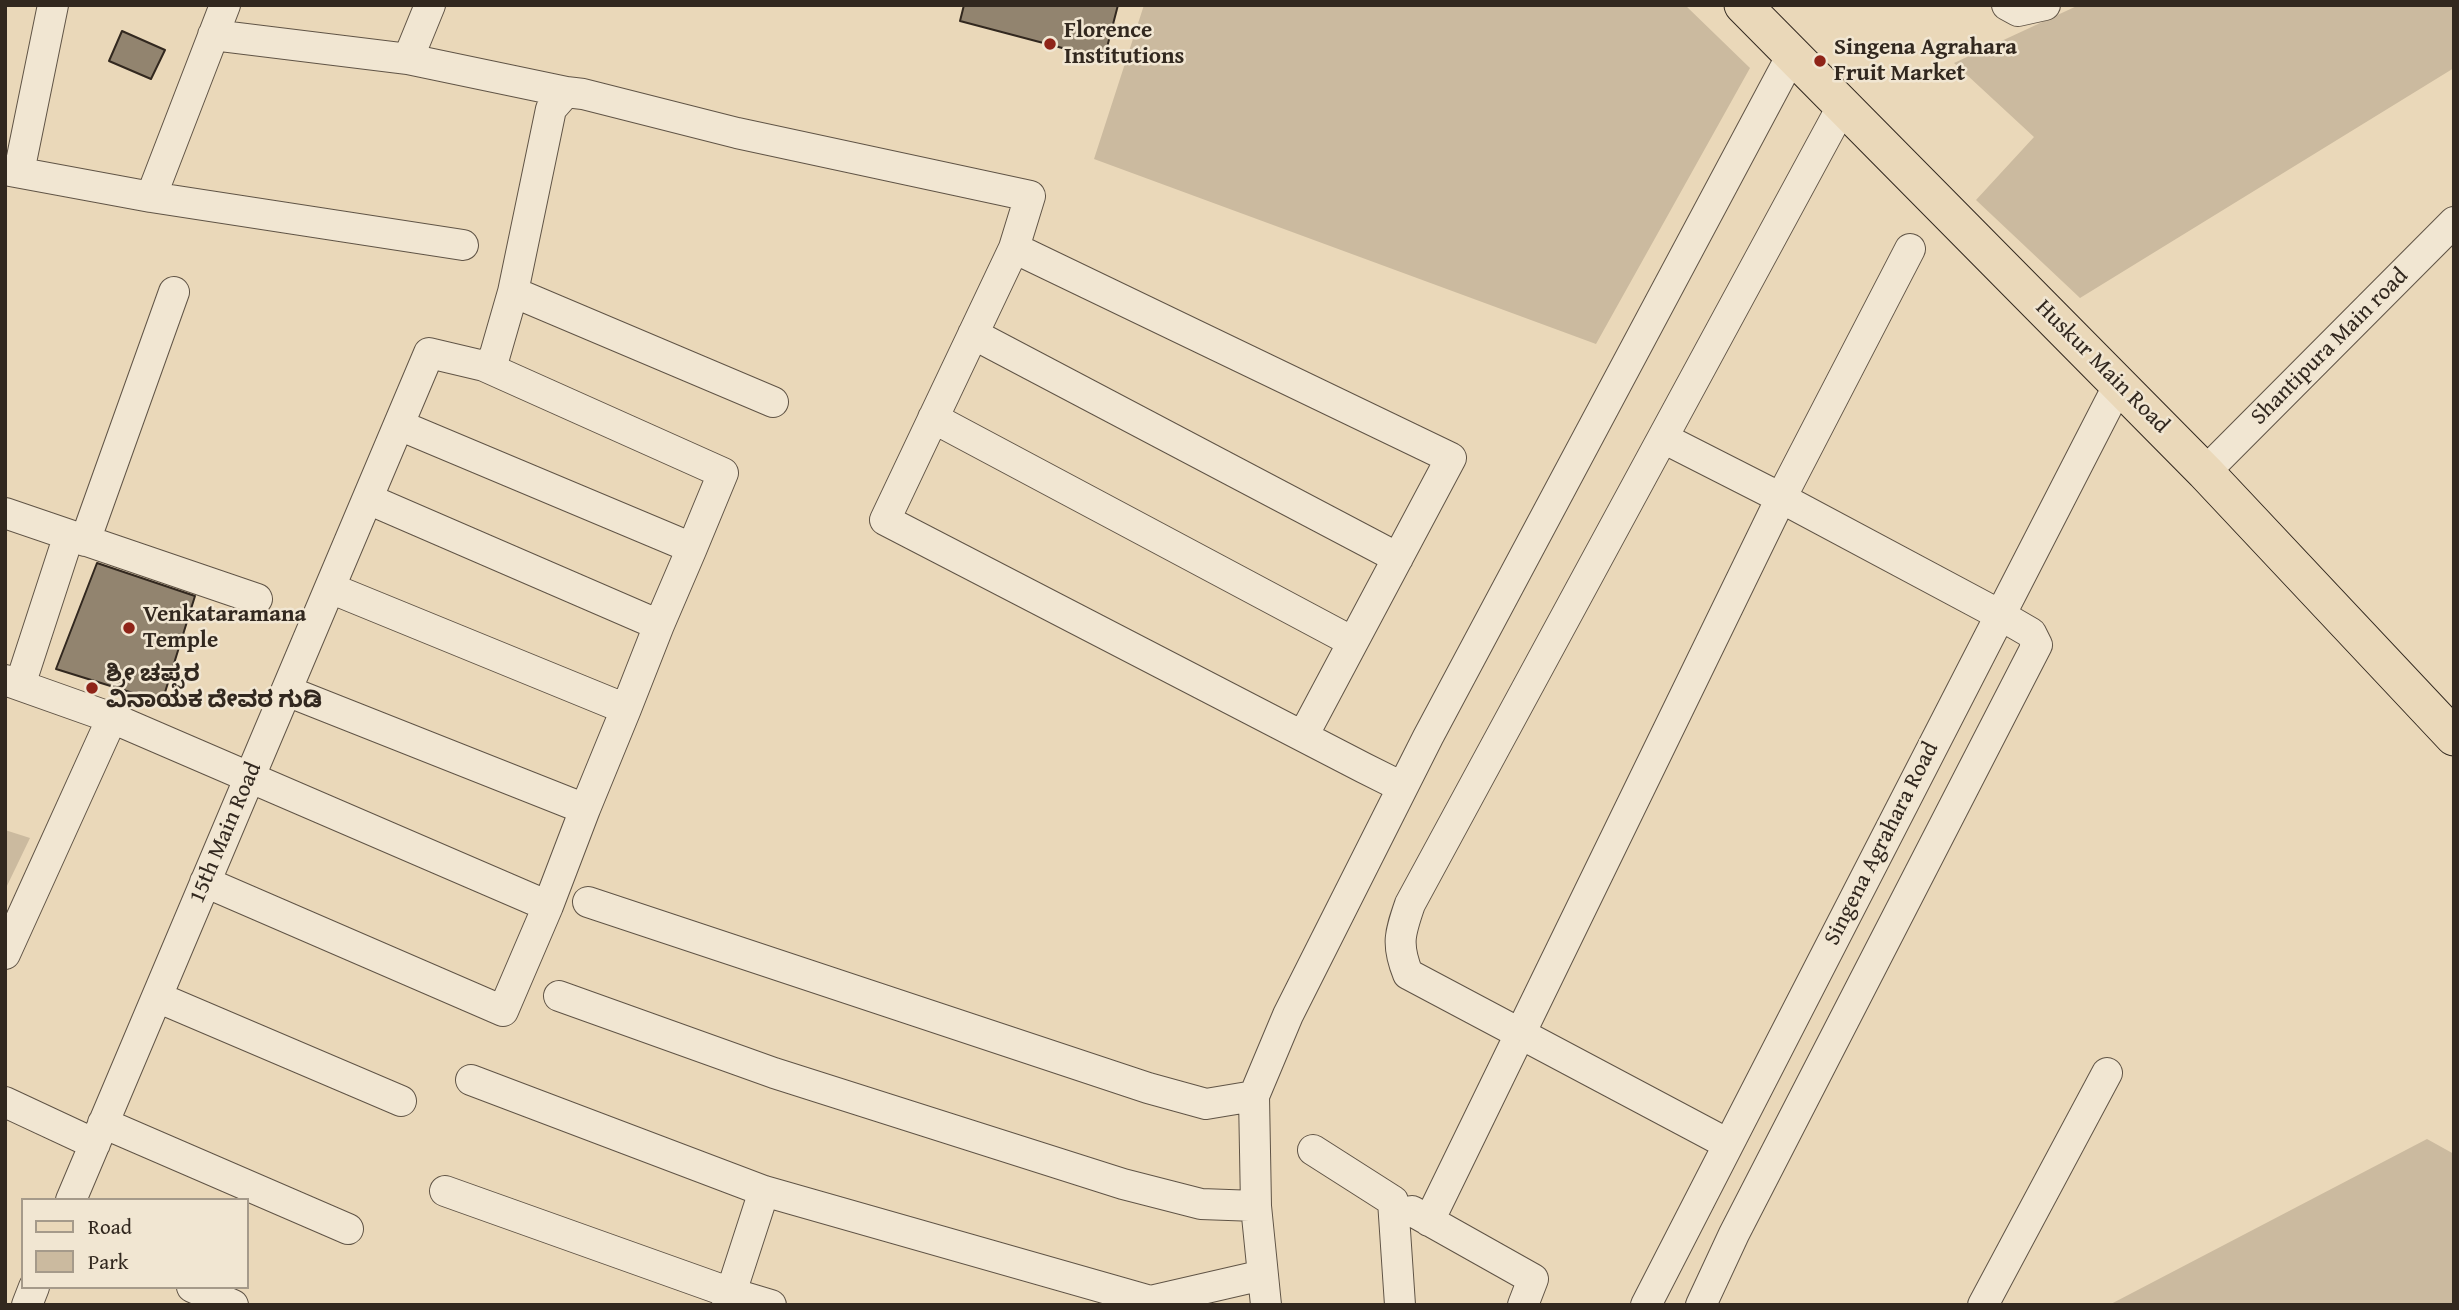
<!DOCTYPE html>
<meta charset="utf-8">
<style>
body{margin:0}
#map{position:relative;width:2459px;height:1310px;overflow:hidden;background:#ead8b9;font-family:"Gentium Book Plus",serif}
canvas{display:block}
.frame{position:absolute;inset:0;border:7px solid #32281f;pointer-events:none}
.legend{position:absolute;left:21px;top:1198px;width:228px;height:91px;box-sizing:border-box;background:#f1e6d2;border:2px solid #a59a8a;margin:0;padding:9px 12px;list-style:none;font-size:21px;color:#32281f}
.legend li{display:flex;align-items:center;gap:14px;height:35px}
.legend b{width:35px;border:2px solid #a59a8a}
</style>
<div id="map">
<canvas width="2459" height="1310"></canvas>
<div class="frame"></div>
<ul class="legend">
<li><b style="height:9px;background:#ead8b9"></b>Road</li>
<li><b style="height:19px;background:#cbba9f"></b>Park</li>
</ul>
</div>
<script>
const c = document.querySelector('canvas').getContext('2d');
c.lineJoin = 'round';
function paint(path, color) {
  c.fillStyle = color;
  c.fill(path, 'evenodd');
}
function stroke(path, color, width, dash) {
  c.strokeStyle = color;
  c.lineWidth = width;
  c.lineCap = dash ? 'butt' : 'round';
  c.setLineDash(dash || []);
  c.stroke(path);
}
function write(font, color, halo, rows, align = 'center') {
  c.font = font + ' "Gentium Book Plus","Noto Sans Kannada",serif';
  c.lineWidth = 5;
  c.setLineDash([]);
  c.textBaseline = 'middle';
  c.strokeStyle = halo;
  c.fillStyle = color;
  for (const [text, x, y, turn = 0] of rows) {
    c.save();
    c.translate(x, y);
    c.rotate((+turn || 0) * Math.PI / 180);
    c.textAlign = isNaN(turn) ? turn : align;
    if (halo) c.strokeText(text, 0, 0);
    c.fillText(text, 0, 0);
    c.restore();
  }
}
const green = new Path2D(`
 M1144 5H1685L1750 68 1596 344 1094 159Z
 M2079 5H2454V68L2080 298 1976 200 2034 137 1954 63Z
 M5 830 30 838 5 890Z
 M2427 1139 2454 1154V1305H2109Z`);
const building = new Path2D(`
 M964 5H1118L1104 59 960 21Z
 M122 31 165 50 151 79 109 61Z
 M97 563 195 596 162 702 56 669Z`);
const minor = new Path2D(`
 M2007 5 2018 11 2045 5
 M213 35 408 59 566 92
 M408 59 430 5
 M5 170 151 197 463 245
 M19 172 53 5
 M151 197 225 5
 M513 292 773 402
 M973 334 1398 558
 M484 366 723 473 692 548
 M933 418 1353 642
 M399 425 692 548 659 625
 M1663 438 1781 498 2000 615 2031 633 2037 645 1734 1234 1701 1305
 M2205 472 2454 222
 M368 499 659 625 626 709
 M5 513 257 599
 M85 541 174 292
 M330 588 626 709 585 809
 M5 680 112 718 548 906 503 1011 205 882
 M20 685 66 544
 M287 691 585 809 548 906
 M1303 736 1451 458 1014 248 885 520 1364 768 1402 787
 M588 902 1148 1088 1206 1104 1254 1096
 M5 954 112 718
 M559 996 774 1073 1123 1184 1201 1204 1256 1206
 M157 997 401 1101
 M471 1080 764 1191 1150 1301 1263 1275
 M5 1102 95 1144
 M103 1123 348 1229
 M1728 1144 1408 974C1396 944 1400 933 1410 904L1843 105
 M1313 1150 1393 1201 1400 1305
 M445 1191 731 1293 771 1305
 M71 1200 429 353 484 366 494 358 513 292 551 109 566 92 583 94 737 133 1030 196 1014 248
 M1412 1211 1533 1279 1523 1305
 M1429 1221 1781 498 1910 249
 M192 1287 233 1305
 M27 1305 34 1287
 M727 1305 764 1191
 M1266 1305 1256 1206 1254 1096 1288 1015 1428 737 1793 53
 M1646 1305 2119 384
 M1983 1305 2107 1073`);
const major = new Path2D(`
 M1743 5 2205 472 2454 737`);
const markers = [
 [1050,44,7,"#8f2418"],
 [1820,61,7,"#8f2418"],
 [129,628,7,"#8f2418"],
 [92,688,7,"#8f2418"]
];
const poiNames = [
 ["Florence",1064,31],
 ["Institutions",1064,57],
 ["Singena Agrahara",1834,48],
 ["Fruit Market",1834,74],
 ["Venkataramana",143,615],
 ["Temple",143,641],
 ["ಶ್ರೀ ಚಪ್ಪರ",106,675],
 ["ವಿನಾಯಕ ದೇವರ ಗುಡಿ",106,701]
];
const streetNames = [
 ["Shantipura Main road",2330,347,-45],
 ["Huskur Main Road",2102,367,45],
 ["15th Main Road",226,833,-67],
 ["Singena Agrahara Road",1882,844,-63]
];
paint(green, '#cbba9f');
paint(building, '#92846f');
stroke(building, '#32281f', 2);
stroke(minor, '#605446', 32);
stroke(major, '#32281f', 39);
stroke(minor, '#f1e6d2', 30);
stroke(major, '#ead8b9', 37);
for (const [x, y, r, color] of markers) {
  const dot = new Path2D();
  dot.arc(x, y, r, 0, 2 * Math.PI);
  c.fillStyle = color;
  c.fill(dot);
  stroke(dot, '#f1e6d2', 2.5);
}
write('bold 23px', '#32281f', '#f1e6d2', poiNames, 'left');
write('23px', '#32281f', '#f1e6d2', streetNames);
</script>
